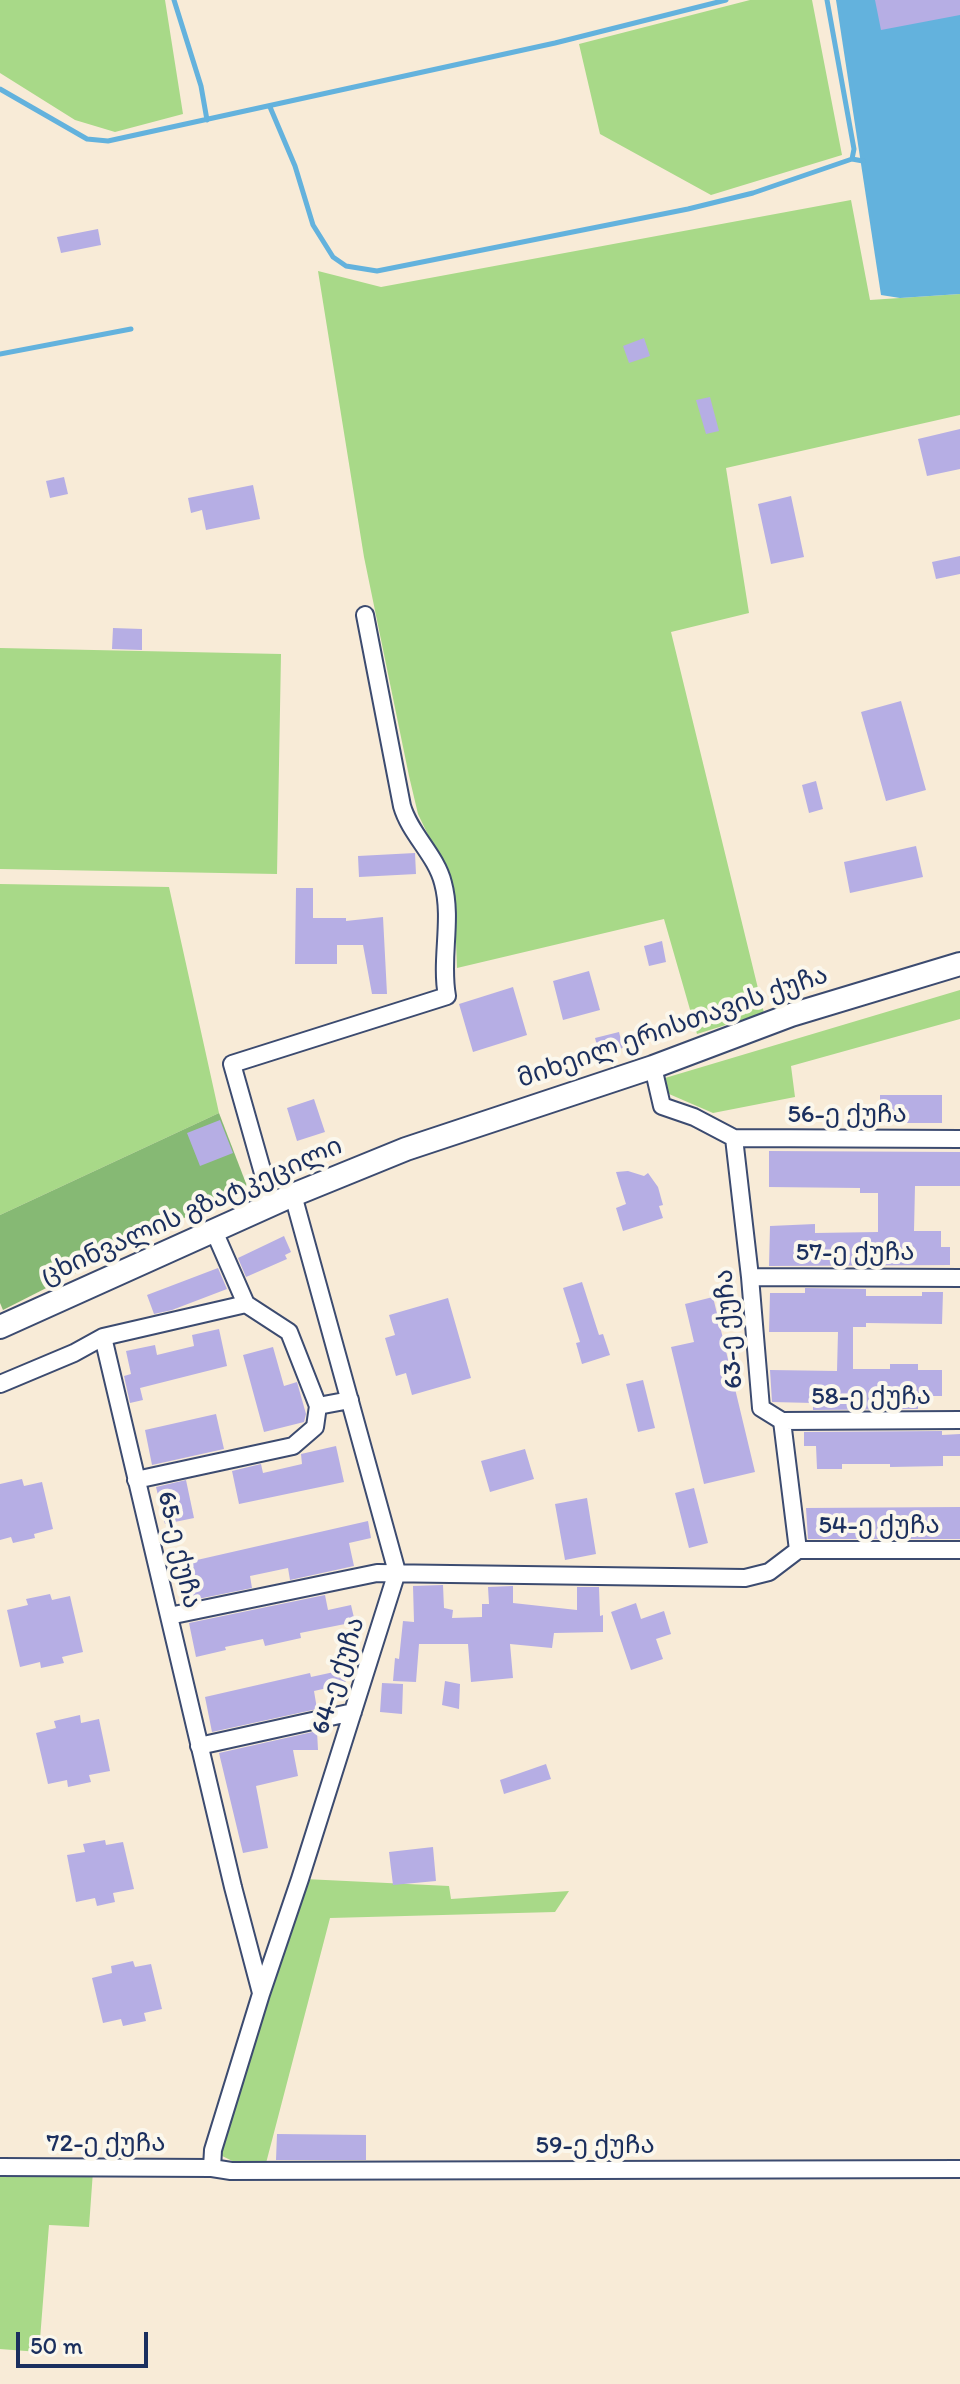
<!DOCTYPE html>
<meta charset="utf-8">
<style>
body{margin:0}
#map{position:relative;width:960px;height:2384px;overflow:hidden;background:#f8ebd7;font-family:Itim,sans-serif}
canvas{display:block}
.scale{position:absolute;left:16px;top:2332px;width:132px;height:36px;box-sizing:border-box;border:4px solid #1b2f5e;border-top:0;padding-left:10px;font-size:24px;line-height:28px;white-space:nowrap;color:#1b2f5e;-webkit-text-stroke:6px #fbf7ec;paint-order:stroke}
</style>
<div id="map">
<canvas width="960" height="2384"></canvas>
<div class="scale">50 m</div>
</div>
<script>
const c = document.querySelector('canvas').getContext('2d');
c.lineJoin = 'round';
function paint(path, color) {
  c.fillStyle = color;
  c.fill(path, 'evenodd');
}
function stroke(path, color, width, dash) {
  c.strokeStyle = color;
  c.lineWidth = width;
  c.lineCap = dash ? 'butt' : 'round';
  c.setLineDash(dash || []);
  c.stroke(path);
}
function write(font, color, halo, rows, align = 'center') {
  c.font = font + ' Itim,"Noto Sans Georgian",sans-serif';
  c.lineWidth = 8;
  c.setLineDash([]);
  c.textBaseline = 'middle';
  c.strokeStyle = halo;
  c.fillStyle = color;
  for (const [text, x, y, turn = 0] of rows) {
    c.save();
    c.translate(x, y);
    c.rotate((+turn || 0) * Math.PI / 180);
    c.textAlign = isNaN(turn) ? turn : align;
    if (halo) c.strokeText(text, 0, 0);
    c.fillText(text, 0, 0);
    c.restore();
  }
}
const green = new Path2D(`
 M0 0H165L183 114 115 132 75 120 0 73Z
 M750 0H812L842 155 711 195 600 134 579 44Z
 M851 200 870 300 960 294V415L726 468 749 613 671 632 764 1013 697 1034 664 919 457 968 454 889 418 814 409 776 364 557 318 271 381 287Z
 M0 648 281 654 277 874 0 869Z
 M0 884 169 887 219 1113 0 1215Z
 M960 990V1019L791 1066 795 1097 713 1113 669 1094 665 1078Z
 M305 1879 449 1886 451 1899 569 1891 555 1912 330 1918 265 2167 243 2166 220 2155Z
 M93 2171 89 2227 49 2225 39 2352 0 2349V2172Z`);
const forest = new Path2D(`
 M219 1113 247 1186 3 1310 0 1303V1215Z`);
const water = new Path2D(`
 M836 0H960V294L900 298 881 295Z`);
const stream = new Path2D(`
 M174 0 201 86 207 120
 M827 0 854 149 852 159
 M0 89 87 139 108 141 555 43 726 0
 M270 107 295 166 313 225 333 257 346 266 377 271 688 209 753 193 852 159 863 161
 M0 354 131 329`);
const building = new Path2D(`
 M875 0H960V15L881 30Z
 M98 229 101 245 61 253 57 237Z
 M644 338 650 356 629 363 623 346Z
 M710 397 719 431 706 434 696 400Z
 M960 429V469L927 476 918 439Z
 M64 477 68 494 50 498 46 481Z
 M253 485 260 519 206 530 202 510 191 513 188 498Z
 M791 496 804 557 771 564 758 504Z
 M960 556V574L936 579 932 562Z
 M113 628 142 629V650L112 649Z
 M901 701 926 790 886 801 861 712Z
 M816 781 823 809 809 813 802 785Z
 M916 846 923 877 850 893 844 862Z
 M415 853 416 874 359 877 358 856Z
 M296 888H313V918H346V921L383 917 387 994H372L363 945H337V964H295Z
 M662 941 666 962 649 966 644 946Z
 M589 971 600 1010 563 1020 553 981Z
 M513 987 527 1035 473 1052 459 1004Z
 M619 1032 623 1048 599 1053 595 1038Z
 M880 1095H942V1123H880Z
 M314 1099 325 1132 297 1141 287 1108Z
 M220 1120 233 1153 200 1166 187 1133Z
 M769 1151 960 1152V1186H915L914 1231H941V1247H950V1265L769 1266 770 1226 815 1224V1233L878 1232V1193H860V1188L769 1187Z
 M628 1171 644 1176 648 1173 658 1187 663 1205 659 1206 663 1218 623 1231 616 1208 626 1204 616 1172Z
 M284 1236 291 1252 285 1255 287 1259 246 1277 238 1258Z
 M218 1268 227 1289 172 1310 154 1314 147 1295Z
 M582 1282 599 1335 603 1334 610 1355 582 1364 576 1343 580 1342 563 1288Z
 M805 1288 866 1289V1296H922V1292H943L942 1324 866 1323V1327H853V1369H890V1364H918V1370H942V1396H918V1409L813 1410V1403L772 1402 770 1370 837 1371 838 1332H769L770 1293H805Z
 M713 1297 755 1472 704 1484 671 1347 694 1342 685 1304Z
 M448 1298 471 1378 412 1395 406 1373 396 1376 385 1338 395 1335 389 1315Z
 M219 1329 227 1366 140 1388 143 1400 130 1403 124 1376 131 1374 126 1351 155 1345 157 1355 194 1346 192 1335Z
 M273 1347 284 1386 297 1382 306 1414 304 1422 264 1432 243 1355Z
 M643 1380 655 1428 638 1432 626 1384Z
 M216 1414 224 1449 152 1465 145 1430Z
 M942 1431V1435L960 1434V1456H943V1466L890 1467V1464H842V1469H817L816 1446H804V1432Z
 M336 1446 344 1482 239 1504 232 1471 261 1464 263 1473 302 1464 301 1454Z
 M525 1449 534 1479 490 1492 481 1461Z
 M22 1479 24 1486 42 1482 53 1529 34 1534 35 1538 13 1543 11 1537 0 1540V1484Z
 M186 1480 194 1518 165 1524 156 1487Z
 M694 1488 708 1543 689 1548 675 1493Z
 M587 1498 596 1554 565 1560 555 1504Z
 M960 1507V1539H808L806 1508Z
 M368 1521 371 1538 349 1543 354 1566 290 1580 288 1568 250 1576 252 1588 183 1602 175 1565Z
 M443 1585 444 1608 453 1610 452 1618 482 1617V1604H489L488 1587 513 1586V1603L577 1610V1587H599L600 1616 603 1615V1632L554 1633 552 1648 510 1644 513 1678 471 1682 468 1644H419L416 1682 393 1681 395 1658 399 1659 403 1621 414 1622 413 1586Z
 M50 1594 52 1600 70 1596 83 1652 62 1657 64 1663 41 1668 40 1662 20 1667 7 1610 28 1605 26 1599Z
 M325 1595 328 1610 351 1605 355 1622 300 1633 301 1638 265 1646 263 1639 225 1647 226 1650 196 1657 189 1623Z
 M636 1603 641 1619 664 1611 671 1634 656 1639 663 1659 631 1670 611 1612Z
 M348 1669 345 1684 314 1691 317 1709 212 1732 205 1697 310 1673 311 1677Z
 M445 1681 460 1684 459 1709 442 1705Z
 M382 1683 403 1684 402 1714 380 1712Z
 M80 1715 81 1723 99 1719 110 1771 89 1775 91 1782 68 1787 67 1780 48 1784 36 1733 56 1728 54 1721Z
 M317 1731 318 1750H293L298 1776 256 1786 268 1848 243 1853 219 1753Z
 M546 1764 551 1779 504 1794 500 1780Z
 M105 1840 106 1845 123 1842 134 1889 113 1893 115 1902 97 1906 95 1898 76 1902 67 1855 85 1852 83 1844Z
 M433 1847 436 1881 393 1885 389 1852Z
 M133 1961 135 1967 151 1964 162 2009 144 2013 146 2021 123 2026 121 2019 103 2023 92 1978 112 1973 111 1966Z
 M277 2134 366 2135V2160H276Z`);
const street = new Path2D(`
 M653 1067 662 1106 694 1117 734 1138 750 1277 761 1408 782 1421
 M734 1138 960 1139
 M272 1205 232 1064 447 996C440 959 453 920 443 883 436 855 410 834 402 806L365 615
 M214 1231 246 1304
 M750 1277 960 1278
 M103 1337 233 1887 261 1993
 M0 1384 74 1353 103 1337 246 1304
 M318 1406 350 1400
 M782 1421 960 1420
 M782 1421 798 1550
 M136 1480 293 1446 315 1427 318 1406 289 1332 246 1304
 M798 1550H960
 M169 1616 377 1573 745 1578 769 1572 798 1550
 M199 1746 353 1712
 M0 2167 212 2168 231 2171 960 2169
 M212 2168 213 2150 261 1994 300 1879 397 1572 293 1195`);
const secondary = new Path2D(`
 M0 1327 293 1195 406 1149 653 1067 791 1015 960 964`);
const streetNames = [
 ["მიხეილ ერისთავის ქუჩა",673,1028,-19],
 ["56-ე ქუჩა",847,1115],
 ["ცხინვალის გზატკეცილი",192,1212,-24],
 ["57-ე ქუჩა",855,1253],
 ["63-ე ქუჩა",730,1329,-95],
 ["58-ე ქუჩა",871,1397],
 ["54-ე ქუჩა",879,1526],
 ["65-ე ქუჩა",178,1550,77],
 ["64-ე ქუჩა",339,1676,-72],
 ["72-ე ქუჩა",106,2144],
 ["59-ე ქუჩა",595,2146]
];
paint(green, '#a8d988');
paint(forest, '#86b974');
paint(water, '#63b2dd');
stroke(stream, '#63b2dd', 5);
paint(building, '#b6aee4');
stroke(street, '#3c4b70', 20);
stroke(secondary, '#3c4b70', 26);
stroke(street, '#fff', 16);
stroke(secondary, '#fff', 22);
write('26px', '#1b2f5e', '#fbf7ec', streetNames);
</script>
